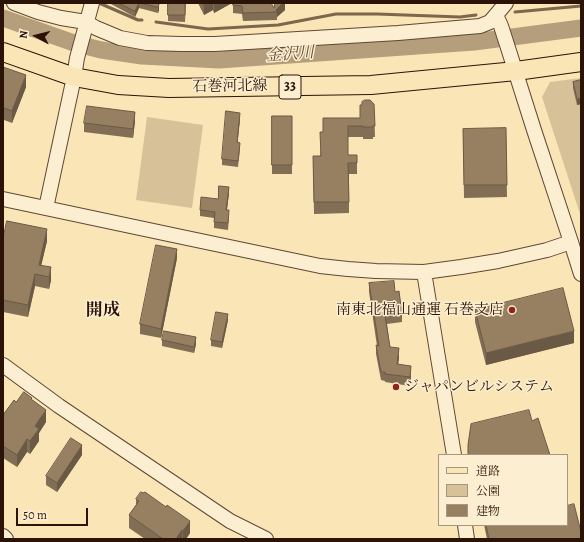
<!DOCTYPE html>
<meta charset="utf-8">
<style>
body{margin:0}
#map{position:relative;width:584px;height:542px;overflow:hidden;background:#fae5b6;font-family:Alegreya,"Noto Serif JP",serif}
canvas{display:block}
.frame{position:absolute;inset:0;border:4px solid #2b1308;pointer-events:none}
.legend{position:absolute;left:438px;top:454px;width:130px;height:72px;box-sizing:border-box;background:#fceed0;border:1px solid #a89680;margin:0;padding:5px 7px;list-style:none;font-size:12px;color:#2b1308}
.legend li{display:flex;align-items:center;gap:8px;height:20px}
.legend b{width:20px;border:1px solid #a89680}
.north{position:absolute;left:16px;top:16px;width:40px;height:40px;-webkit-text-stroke:3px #fceed0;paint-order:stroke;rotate:277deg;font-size:11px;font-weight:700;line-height:16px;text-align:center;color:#2b1308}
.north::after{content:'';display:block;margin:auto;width:14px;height:18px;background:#2b1308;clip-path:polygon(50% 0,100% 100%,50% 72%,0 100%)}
.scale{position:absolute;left:16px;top:508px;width:72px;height:18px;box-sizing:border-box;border:2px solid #2b1308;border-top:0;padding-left:5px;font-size:12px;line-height:14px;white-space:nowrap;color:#2b1308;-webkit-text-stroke:3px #fceed0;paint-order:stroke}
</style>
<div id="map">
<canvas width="584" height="542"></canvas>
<div class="frame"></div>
<ul class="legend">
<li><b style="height:5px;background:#fae5b6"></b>道路</li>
<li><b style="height:11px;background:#d7c198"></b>公園</li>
<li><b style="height:11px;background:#978062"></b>建物</li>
</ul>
<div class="north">N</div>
<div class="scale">50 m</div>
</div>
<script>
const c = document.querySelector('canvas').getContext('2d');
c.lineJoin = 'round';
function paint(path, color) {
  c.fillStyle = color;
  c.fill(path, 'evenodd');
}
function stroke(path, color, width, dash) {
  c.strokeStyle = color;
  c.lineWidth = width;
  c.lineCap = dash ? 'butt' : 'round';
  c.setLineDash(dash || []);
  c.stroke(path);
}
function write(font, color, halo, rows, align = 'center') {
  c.font = font + ' Alegreya,"Noto Serif JP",serif';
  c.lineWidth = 3;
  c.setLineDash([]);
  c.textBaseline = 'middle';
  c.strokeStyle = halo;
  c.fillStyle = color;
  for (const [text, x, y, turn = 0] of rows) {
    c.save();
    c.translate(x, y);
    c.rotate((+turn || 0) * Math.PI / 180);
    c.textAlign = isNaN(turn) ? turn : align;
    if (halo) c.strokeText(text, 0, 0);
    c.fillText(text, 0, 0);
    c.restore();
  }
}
const green = new Path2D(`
 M581 78V217L542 97 550 82Z
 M147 117 203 125 192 208 136 200Z`);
const stream = new Path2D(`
 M99 3 138 20H142
 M515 12 581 6
 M156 22 208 29 278 25 336 14H377L460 17 476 15`);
const river = new Path2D(`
 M3 18 74 43 101 50 142 56 219 60 474 42 581 28`);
const minor = new Path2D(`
 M14 3 38 12 61 18 86 22 96 28 120 38 147 43 181 44H215L398 33 480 26 490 22 506 3
 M496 15 501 26 509 51 534 130 571 242 581 274
 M3 199 182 237 320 266 348 269 376 271 424 272 461 267 498 261 547 250 571 242
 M46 208 74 77 77 58 92 3
 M424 272 454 455
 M3 365 59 406 230 521 266 539
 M465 525 467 539
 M3 536 6 539`);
const major = new Path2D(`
 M3 52 74 77 118 85 169 88 371 85 516 71 581 62`);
const wall = new Path2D(`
 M109 3H157L159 10 158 13 139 8 135 17Z
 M168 3H186L185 22 168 21Z
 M198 3H232L214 13 213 10 204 15Z
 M233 3 274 8 275 3H285V10L277 17V20L243 21 242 14 233 13Z
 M3 67 26 87 12 123 4 120 3 124Z
 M581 80V104L577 105 573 88V82Z
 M374 104 375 137H373V139H363V137H348V155L357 163V174H349V213L314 214 313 156H320L323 132 360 118Z
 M272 116H292V174H272Z
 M240 119 237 143 240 149 238 167 222 165V159Z
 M135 121 133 138 84 132V123Z
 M506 128 507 197 464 198 463 129Z
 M229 193 227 210 229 216 228 230 214 228V218L200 216V210Z
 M3 239 47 241 41 265 51 280 49 289 35 286 28 317 3 312Z
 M177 258 161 338 140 334V324Z
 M369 283 395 292 402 314V322L387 324 390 347 399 357 398 365 411 375 410 386 385 382V381L381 380 376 354V345L377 346 369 292Z
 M475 310 574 343 486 365 475 322Z
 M228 320 222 348 211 346V340Z
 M162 340 196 344 194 353 162 346Z
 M32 400 46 422 39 433V441L30 454 27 452 17 467 3 458V415L16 402Z
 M82 455 57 492 46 485V476Z
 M136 499 190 533 186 539H145L129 528V515L136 505Z
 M484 525H567L581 539H487Z`);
const shadedWall = new Path2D(`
 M139 3V8L135 17V11Z
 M209 3H213V10L204 15V5Z
 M214 3H232L214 13Z
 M283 3H285V10L277 17V12L276 10Z
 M159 4V10L158 13V7Z
 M26 75V87L12 123V111Z
 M581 98V104L577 105V99Z
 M4 108V120L3 124V112Z
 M135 112V121L133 138V129Z
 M240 113V119L237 149V142Z
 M229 187V193L226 216V210Z
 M47 229V241L39 275V265Z
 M177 249V258L161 338V329Z
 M51 267V280L49 289V277Z
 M35 274V286L28 317V305Z
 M228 314V320L222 348V342Z
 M574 331V343L486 365V353Z
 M196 337V344L194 353V347Z
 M399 348V357L397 373V364Z
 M411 366V375L410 386V377Z
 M46 410V422L39 433V441L30 454V441L35 426Z
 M27 439V452L17 467V455Z
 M82 445V455L57 492V483Z
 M190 521V533L186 539H183V531Z
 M182 530V539H176Z`);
const building = new Path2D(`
 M119 3H139L135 11Z
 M141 3H157L159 4 158 7Z
 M168 3H185V15H168Z
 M203 3H209L204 5Z
 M233 3H271L274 8 275 3H283L276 10 277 12 243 13 242 6 233 5Z
 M3 67 26 75 12 111 4 108 3 112Z
 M581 80V98L577 99 573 82Z
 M365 100H370L374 104 375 126H372L373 127H363V126H348V155H357V163H348L349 202H314L313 156H321L320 132H323V118H360V105H362V102Z
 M87 106 135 112 133 129 84 123Z
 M226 111 240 113 237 142 240 143 238 161 222 159Z
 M272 116H292V165H272Z
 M506 128 507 185H464L463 129Z
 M219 186 229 187 226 210H229L228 223 214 222 215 212 200 210 201 197 218 199Z
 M7 221 47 229 39 265 51 267 49 277 35 274 28 305 3 300V239Z
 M156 245 177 249 161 329 140 324Z
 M394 281 395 292 399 291 402 314 385 316 390 347 399 348 397 364 411 366 410 377 385 374V372H381L376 345 379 346 369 283Z
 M563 288 574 331 486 353 475 310Z
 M216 312 228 314 222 342 211 340Z
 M164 331 196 337 194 347 162 340Z
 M24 392 32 398 31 399 46 410 35 426 39 429 30 441 27 439 17 455 3 446V415L14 400 16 402Z
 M529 410 532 421 538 418 550 455H468V445L471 424Z
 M71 438 82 445 57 483 46 476Z
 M141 492 143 493 145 492 166 507 167 505 190 521 183 531 182 530 176 539H163L129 515 139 501 136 499Z
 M574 504 581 532V539H489L486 525H567V506Z`);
const markers = [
 [512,310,4,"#8f2418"],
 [396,387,4,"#8f2418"]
];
const shields = [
 [290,87,22]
];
const shieldNames = [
 ["33",290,87]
];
const streetNames = [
 ["石巻河北線",230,87,-1]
];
const poiNames = [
 ["南東北福山通運 石巻支店",504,310],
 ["ジャパンビルシステム",404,387,"left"]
];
const waterNames = [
 ["金沢川",290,55,-4]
];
const quarterNames = [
 ["開成",103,311]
];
paint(green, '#d7c198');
stroke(stream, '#7d664d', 3);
stroke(river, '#b49e7b', 17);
stroke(minor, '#5f4834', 16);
stroke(major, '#2b1308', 20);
stroke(minor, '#fceed0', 14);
stroke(major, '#fae5b6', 18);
paint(wall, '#826e54');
paint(shadedWall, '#6a5a45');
paint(building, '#978062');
stroke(building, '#6a5a45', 1);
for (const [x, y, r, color] of markers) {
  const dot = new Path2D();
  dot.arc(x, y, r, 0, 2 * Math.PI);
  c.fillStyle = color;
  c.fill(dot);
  stroke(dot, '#fceed0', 1.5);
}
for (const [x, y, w] of shields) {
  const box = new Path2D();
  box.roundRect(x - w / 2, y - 12, w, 24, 3);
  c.fillStyle = '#fceed0';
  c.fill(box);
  stroke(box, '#2b1308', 1);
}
write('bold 14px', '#2b1308', null, shieldNames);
write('15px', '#2b1308', '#fceed0', streetNames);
write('15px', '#2b1308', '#fceed0', poiNames, 'right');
write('italic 16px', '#624b36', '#fceed0', waterNames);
write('bold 17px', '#2b1308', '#fceed0', quarterNames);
</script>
